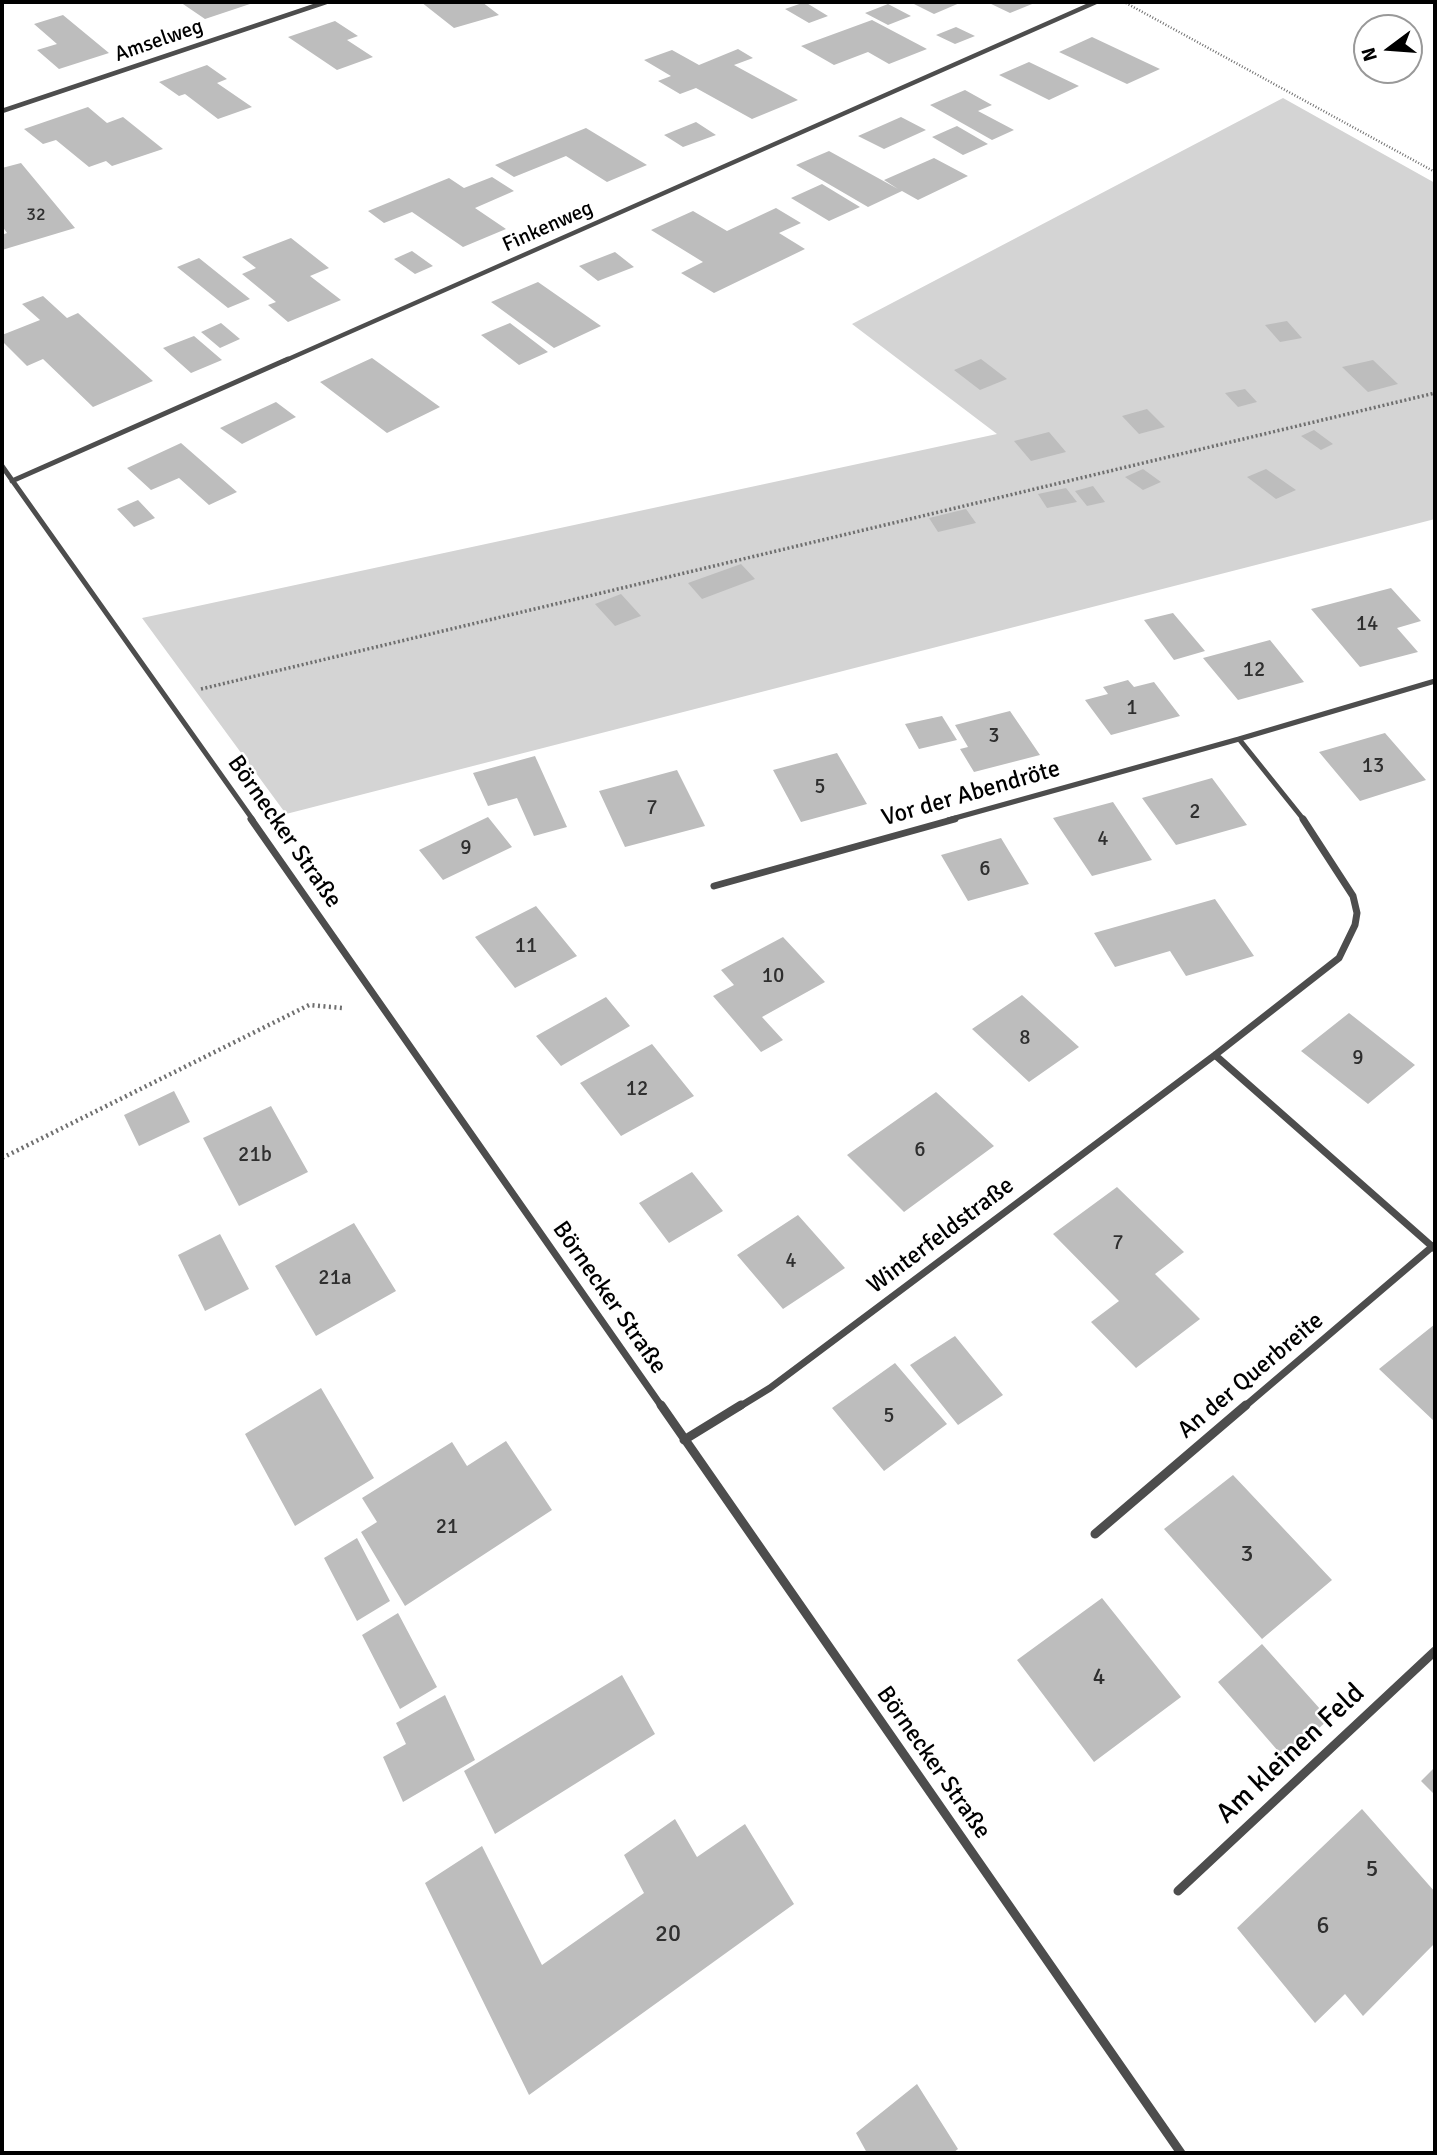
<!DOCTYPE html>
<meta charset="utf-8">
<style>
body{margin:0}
#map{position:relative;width:1437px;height:2155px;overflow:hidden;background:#fff;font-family:Signika,sans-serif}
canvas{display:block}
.frame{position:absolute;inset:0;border:4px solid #000;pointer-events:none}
.north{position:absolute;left:1353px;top:14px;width:70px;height:70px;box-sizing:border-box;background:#fff;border:2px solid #999;border-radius:50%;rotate:254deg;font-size:19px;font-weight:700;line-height:28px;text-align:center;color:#000}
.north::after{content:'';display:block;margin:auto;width:24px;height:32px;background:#000;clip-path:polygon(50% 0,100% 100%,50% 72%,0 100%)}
</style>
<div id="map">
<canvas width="1437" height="2155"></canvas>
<div class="frame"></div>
<div class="north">N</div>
</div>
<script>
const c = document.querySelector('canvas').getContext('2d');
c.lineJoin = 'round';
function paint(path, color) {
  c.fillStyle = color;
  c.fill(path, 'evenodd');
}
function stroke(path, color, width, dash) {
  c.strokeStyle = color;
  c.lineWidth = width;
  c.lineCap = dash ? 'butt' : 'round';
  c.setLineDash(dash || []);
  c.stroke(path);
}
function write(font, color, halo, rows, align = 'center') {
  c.font = font + ' Signika,sans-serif';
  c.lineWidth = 5;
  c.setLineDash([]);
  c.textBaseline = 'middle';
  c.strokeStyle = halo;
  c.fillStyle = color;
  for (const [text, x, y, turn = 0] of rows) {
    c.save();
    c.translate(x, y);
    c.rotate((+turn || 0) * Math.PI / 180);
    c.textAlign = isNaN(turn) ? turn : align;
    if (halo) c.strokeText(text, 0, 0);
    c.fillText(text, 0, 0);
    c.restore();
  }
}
const green = new Path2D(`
 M1283 98 1435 183V519L286 814 142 618 997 434 852 324Z`);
const building = new Path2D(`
 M180 2H256L205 19Z
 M421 2H482L499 15 454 28Z
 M805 2 828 16 809 23 785 9Z
 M921 2H962L934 14 914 4Z
 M987 2H1037L1010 13Z
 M888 4 911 16 888 25 865 13Z
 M63 15 109 53 59 69 37 50 57 44 34 24Z
 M872 20 927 49 889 64 868 52 834 65 801 46Z
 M335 21 358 36 347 40 373 57 337 70 288 37Z
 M956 27 975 36 955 44 936 35Z
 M1092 37 1160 69 1127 84 1059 52Z
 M738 49 753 58 734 65 798 100 752 119 696 88 680 94 658 81 671 76 644 60 672 50 699 65Z
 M1029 62 1079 86 1049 100 999 75Z
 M207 65 227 79 217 83 252 107 218 119 185 94 179 96 159 82Z
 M965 90 992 105 978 111 1014 130 992 140 930 105Z
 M88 107 107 123 123 117 163 149 112 166 106 161 89 167 56 140 43 144 24 129Z
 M901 117 926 130 884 149 858 136Z
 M696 122 716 135 683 147 664 135Z
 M957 126 988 144 963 155 932 137Z
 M586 128 647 165 607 182 566 156 514 177 495 165Z
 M829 151 898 189 884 180 934 158 968 176 918 200 902 191 868 207 796 165Z
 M21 163 75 228 2 250V235L7 233 2 226V168Z
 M492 177 514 191 475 208 506 229 463 247 412 212 384 223 368 211 449 178 464 188Z
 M822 184 860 207 829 221 791 198Z
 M776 208 801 223 779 233 805 249 714 293 681 273 703 262 651 230 693 211 727 231Z
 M291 238 329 268 310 276 341 300 288 322 268 305 276 302 242 274 256 268 242 257Z
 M412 251 433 266 415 274 394 259Z
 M615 252 634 267 598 281 579 266Z
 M199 258 250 299 228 308 177 267Z
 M538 282 601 326 554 348 491 302Z
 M43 296 67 318 78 313 153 381 93 407 43 359 27 366 2 341V335L40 320 22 304Z
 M1287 321 1302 338 1280 342 1265 325Z
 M221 323 240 339 220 348 201 332Z
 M510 323 548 352 519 365 481 335Z
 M194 336 222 360 191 373 163 348Z
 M372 358 440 407 387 433 320 382Z
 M981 359 1007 379 980 390 954 370Z
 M1373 360 1398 384 1368 392 1342 367Z
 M1245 389 1257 402 1238 407 1225 393Z
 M276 402 296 417 242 444 220 428Z
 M1147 409 1165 427 1139 434 1122 416Z
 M1314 430 1333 444 1321 450 1301 436Z
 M1049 432 1066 452 1031 461 1014 441Z
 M181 443 237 492 209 505 179 478 151 490 127 468Z
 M1143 469 1161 482 1143 490 1125 477Z
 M1266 469 1296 490 1276 499 1247 477Z
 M1093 486 1105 502 1087 506 1075 491Z
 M1066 488 1077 502 1047 508 1038 494Z
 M138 500 155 518 134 527 117 509Z
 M966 509 976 523 938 532 929 518Z
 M741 564 755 579 702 599 688 583Z
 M1391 588 1421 621 1397 628 1418 652 1360 667 1311 609Z
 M621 594 641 616 615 626 595 604Z
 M1173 613 1205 651 1174 660 1144 620Z
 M1270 640 1304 682 1238 700 1203 658Z
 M1128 680 1134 687 1154 682 1180 716 1111 735 1085 700 1108 694 1103 687Z
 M1010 711 1040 755 974 772 960 749 968 747 955 725Z
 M942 716 957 740 919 749 905 724Z
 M1385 733 1426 780 1360 801 1319 752Z
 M837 753 867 804 801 822 773 770Z
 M535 756 567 827 534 836 517 798 488 806 473 773Z
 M677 770 705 826 625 847 599 791Z
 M1212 778 1247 825 1176 845 1142 798Z
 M1113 802 1152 860 1092 876 1053 818Z
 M488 817 512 847 443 880 419 850Z
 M1001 838 1029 884 968 901 941 855Z
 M1215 899 1254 956 1186 976 1170 951 1115 967 1094 933Z
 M536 906 577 956 515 988 475 937Z
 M783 937 825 982 762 1017 783 1040 761 1052 713 996 734 985 721 970Z
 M1022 995 1079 1047 1029 1082 972 1029Z
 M606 997 630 1026 561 1066 536 1036Z
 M1349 1013 1415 1065 1368 1104 1301 1051Z
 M652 1044 694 1096 621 1136 580 1083Z
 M174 1091 190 1122 139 1146 124 1115Z
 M936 1092 994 1146 904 1212 847 1155Z
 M271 1106 308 1172 239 1206 203 1138Z
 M692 1172 723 1211 669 1243 639 1203Z
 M1117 1187 1184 1252 1155 1274 1200 1319 1136 1368 1091 1322 1119 1301 1053 1234Z
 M798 1215 845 1268 783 1309 737 1255Z
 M354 1223 396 1291 316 1336 275 1266Z
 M220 1234 249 1289 205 1311 178 1255Z
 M1435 1324V1422L1379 1369Z
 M955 1336 1003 1395 958 1425 910 1365Z
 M895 1363 947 1424 884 1471 832 1408Z
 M321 1388 374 1478 295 1526 245 1434Z
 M506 1441 552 1510 405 1606 361 1532 377 1522 362 1498 452 1442 467 1466Z
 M1233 1475 1332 1580 1262 1639 1164 1529Z
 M357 1538 390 1601 357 1621 324 1558Z
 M1102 1598 1181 1697 1094 1762 1017 1660Z
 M398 1613 437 1687 400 1709 362 1635Z
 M1262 1644 1329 1719 1285 1759 1218 1682Z
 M622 1675 655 1734 495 1834 464 1771Z
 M445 1695 475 1760 403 1802 383 1757 406 1744 396 1723Z
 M1435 1767V1795L1421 1781Z
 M1362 1809 1435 1892V1943L1363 2016 1345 1994 1315 2023 1237 1928Z
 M675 1819 697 1857 745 1824 794 1904 529 2095 425 1883 482 1846 542 1965 644 1893 624 1855Z
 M917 2084 958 2149 953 2153H867L856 2133Z`);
const pathFar2 = new Path2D(`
 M1126 3 1435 172`);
const pathFar1 = new Path2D(`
 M201 689 1435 393`);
const path = new Path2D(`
 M2 1158 309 1005 343 1008`);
const minorFar3 = new Path2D(`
 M2 111 326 2
 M284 361 1096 2`);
const minorFar2 = new Path2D(`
 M2 466 253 820
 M12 481 288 359
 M948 820 1239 739
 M1304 820 1239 739 1435 681`);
const minorFar1 = new Path2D(`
 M251 819 662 1407
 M714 886 955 819
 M1215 1055 1435 1249
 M739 1407 770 1388 1215 1055 1339 958 1355 925 1357 913 1353 896 1303 819
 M1244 1407 1433 1246`);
const minor = new Path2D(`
 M661 1405 1181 2153
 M684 1440 741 1405
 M1095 1534 1246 1405
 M1178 1891 1435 1651`);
const farNumbernames = [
 ["32",36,215]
];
const farStreetnames = [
 ["Amselweg",159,41,-19],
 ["Finkenweg",548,227,-24]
];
const numberNames = [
 ["14",1367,624],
 ["12",1254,670],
 ["1",1132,708],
 ["3",994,736],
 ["13",1373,766],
 ["5",820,787],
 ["7",652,808],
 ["2",1195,812],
 ["4",1103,839],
 ["9",466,848],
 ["6",985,869],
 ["11",526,946],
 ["10",773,976],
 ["8",1025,1038],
 ["9",1358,1058],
 ["12",637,1089],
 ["6",920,1150],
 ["21b",255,1155],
 ["7",1118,1243],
 ["4",791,1261],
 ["21a",335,1278],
 ["5",889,1416],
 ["21",447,1527]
];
const streetNames = [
 ["Vor der Abendröte",971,794,-16],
 ["Börnecker Straße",284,832,55],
 ["Winterfeldstraße",941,1236,-37],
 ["Börnecker Straße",609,1298,55],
 ["An der Querbreite",1251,1376,-40],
 ["Börnecker Straße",933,1763,55]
];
const nearNumbernames = [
 ["3",1247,1555],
 ["4",1099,1678],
 ["5",1372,1870],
 ["6",1323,1927],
 ["20",668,1935]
];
const nearStreetnames = [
 ["Am kleinen Feld",1291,1754,-43]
];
paint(green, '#d4d4d4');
paint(building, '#bdbdbd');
stroke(pathFar2, '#6f6f6f', 2.5, [1, 2]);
stroke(pathFar1, '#6f6f6f', 3.5, [2, 2.5]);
stroke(path, '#6f6f6f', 4.5, [2, 3.5]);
stroke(minorFar3, '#4d4d4d', 4.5);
stroke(minorFar2, '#4d4d4d', 5);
stroke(minorFar1, '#4d4d4d', 7);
stroke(minor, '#4d4d4d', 9);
write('18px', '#2f2f2f', null, farNumbernames);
write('21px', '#000', '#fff', farStreetnames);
write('21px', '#2f2f2f', null, numberNames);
write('24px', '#000', '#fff', streetNames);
write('24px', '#2f2f2f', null, nearNumbernames);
write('28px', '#000', '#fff', nearStreetnames);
</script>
